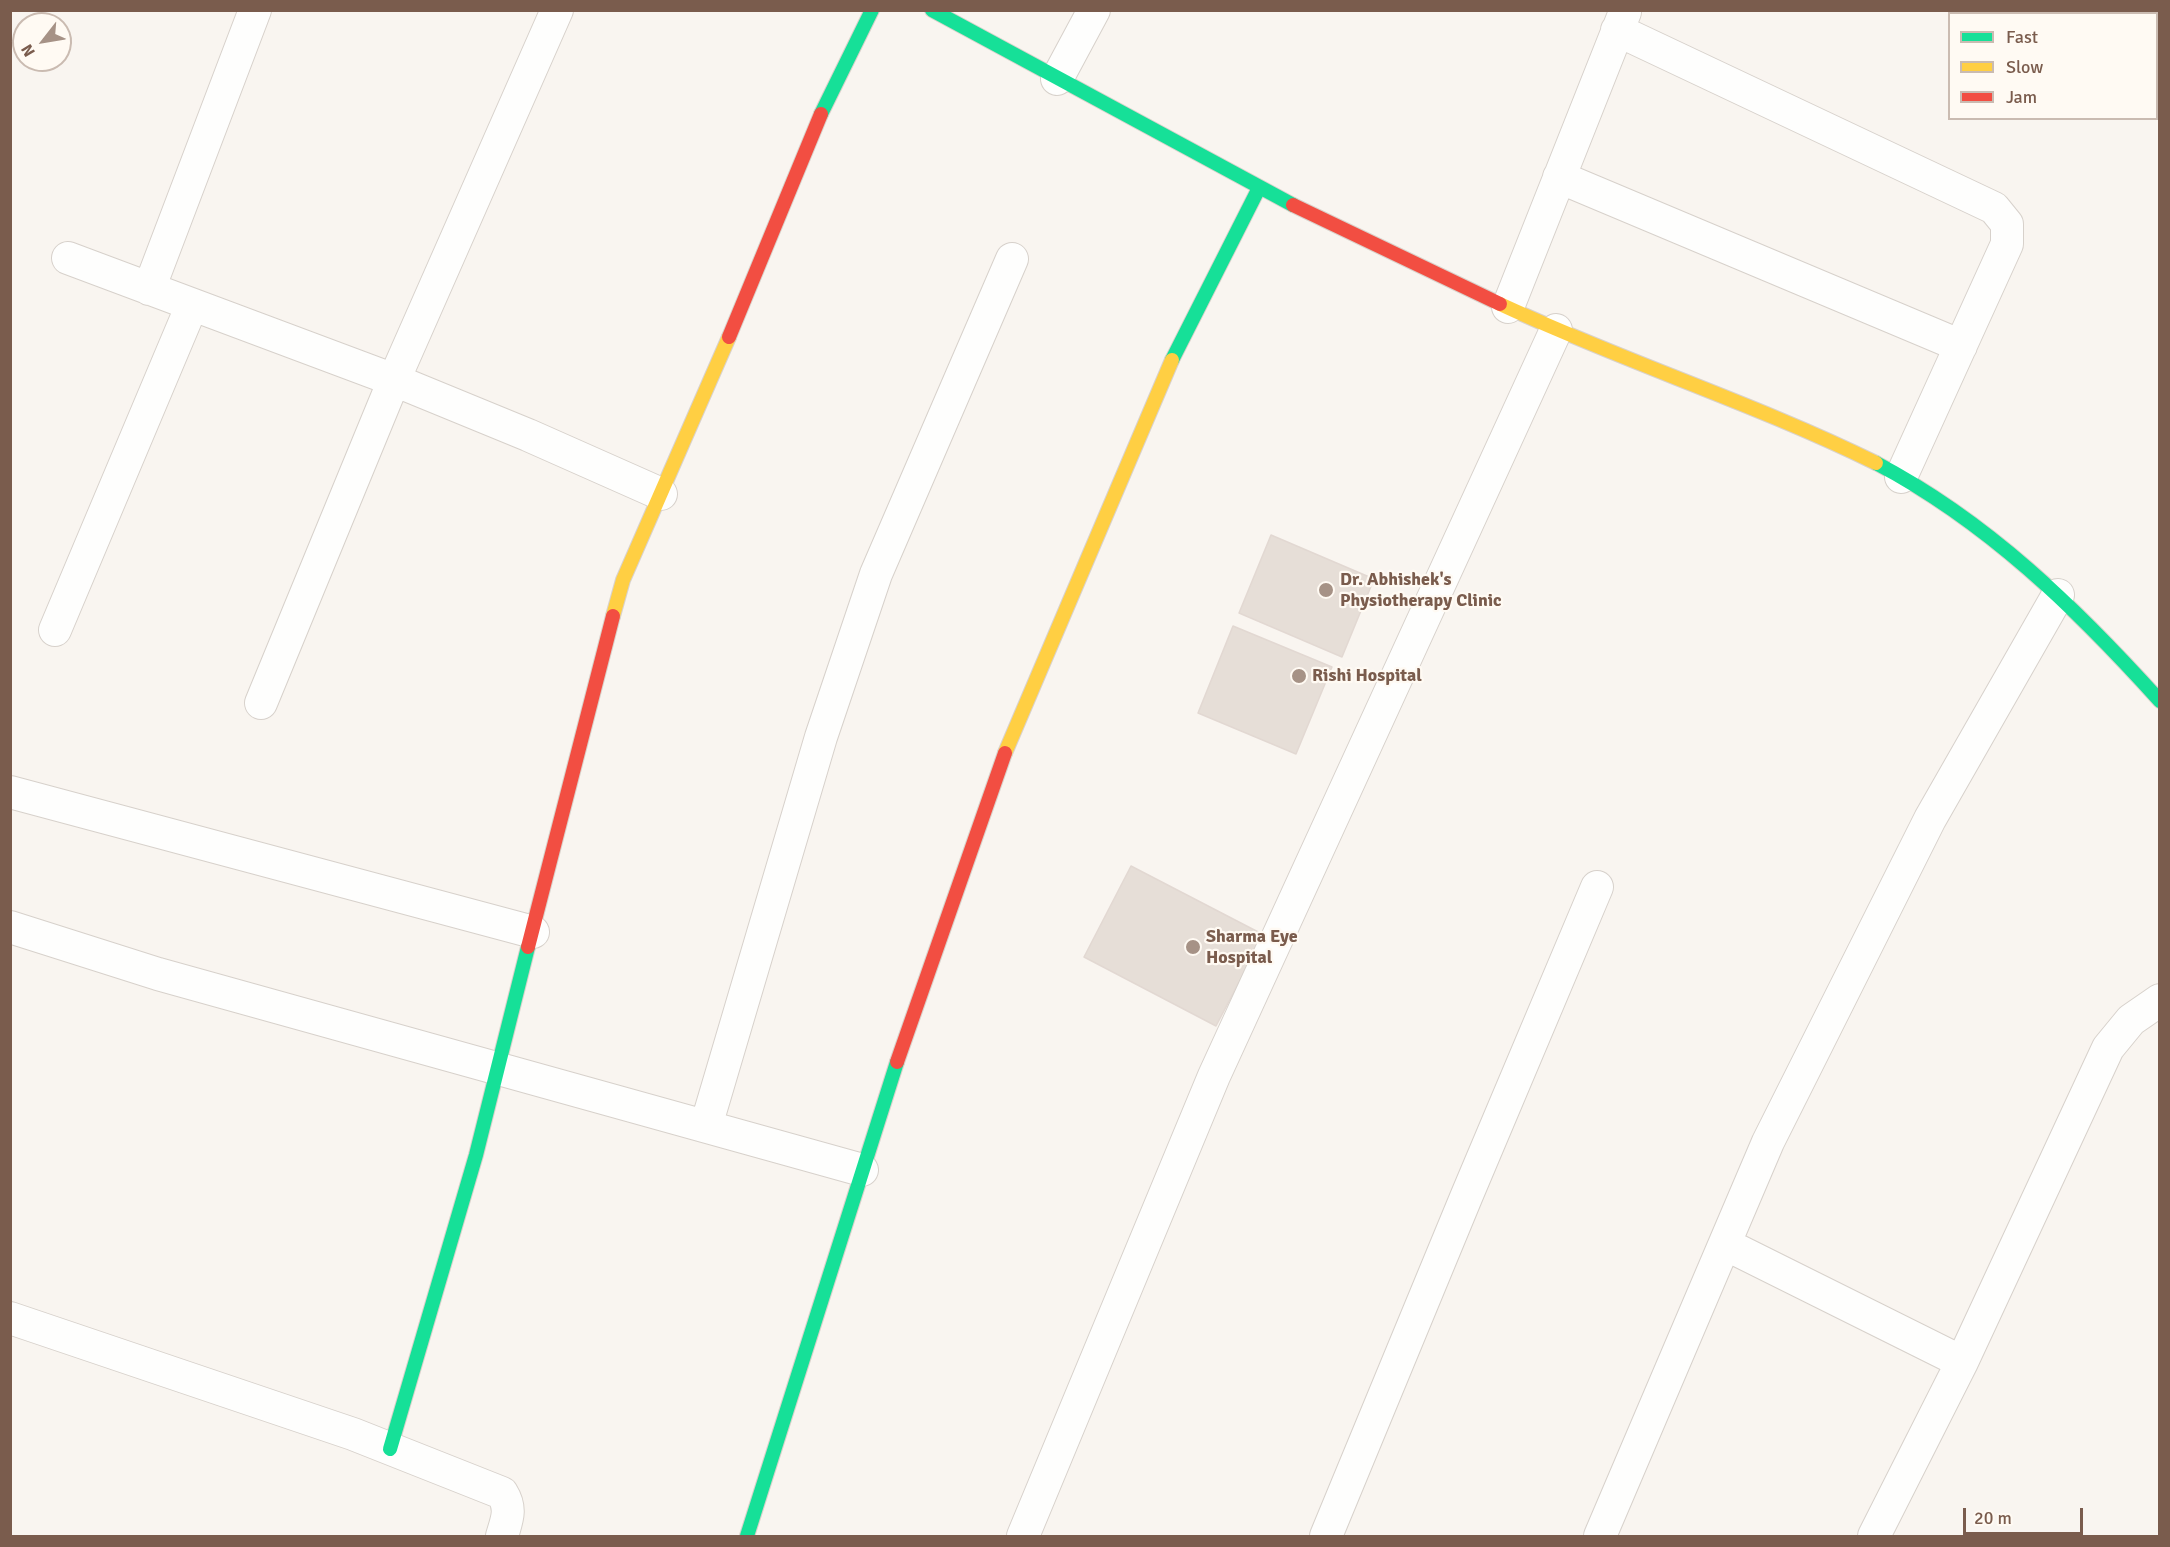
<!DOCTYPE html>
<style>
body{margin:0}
#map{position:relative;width:2170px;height:1547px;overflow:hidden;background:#f9f5f0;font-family:Signika,sans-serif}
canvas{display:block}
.frame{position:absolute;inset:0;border:12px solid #7a5c4d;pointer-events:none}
.legend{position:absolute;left:1948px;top:12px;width:210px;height:108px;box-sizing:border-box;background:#fffaf3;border:2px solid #cabbb1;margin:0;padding:8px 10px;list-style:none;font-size:18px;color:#7a5c4d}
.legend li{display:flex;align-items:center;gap:12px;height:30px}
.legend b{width:30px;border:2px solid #cabbb1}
.north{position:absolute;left:12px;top:12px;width:60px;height:60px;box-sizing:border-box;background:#fffaf3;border:2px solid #cabbb1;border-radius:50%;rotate:239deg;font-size:16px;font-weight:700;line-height:24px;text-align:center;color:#7a5c4d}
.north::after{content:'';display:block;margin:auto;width:21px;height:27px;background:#a69286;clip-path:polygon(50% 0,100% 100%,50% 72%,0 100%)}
.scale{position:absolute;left:1963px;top:1508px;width:120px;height:27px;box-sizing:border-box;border:3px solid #7a5c4d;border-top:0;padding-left:8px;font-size:18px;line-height:21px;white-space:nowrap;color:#7a5c4d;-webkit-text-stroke:4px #fffaf3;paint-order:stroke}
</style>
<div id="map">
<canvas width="2170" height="1547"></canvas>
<div class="frame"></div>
<ul class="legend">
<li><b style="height:8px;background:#16e098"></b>Fast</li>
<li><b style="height:8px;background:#ffcf43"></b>Slow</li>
<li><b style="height:8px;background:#f24e42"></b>Jam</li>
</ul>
<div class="north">N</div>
<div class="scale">20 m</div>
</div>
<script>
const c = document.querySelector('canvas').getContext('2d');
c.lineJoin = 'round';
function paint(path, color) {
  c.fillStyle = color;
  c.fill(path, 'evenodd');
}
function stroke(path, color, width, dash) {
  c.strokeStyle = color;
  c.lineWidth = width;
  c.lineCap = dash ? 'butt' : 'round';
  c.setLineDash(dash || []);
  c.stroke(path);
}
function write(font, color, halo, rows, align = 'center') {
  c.font = font + ' Signika,sans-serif';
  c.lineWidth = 4.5;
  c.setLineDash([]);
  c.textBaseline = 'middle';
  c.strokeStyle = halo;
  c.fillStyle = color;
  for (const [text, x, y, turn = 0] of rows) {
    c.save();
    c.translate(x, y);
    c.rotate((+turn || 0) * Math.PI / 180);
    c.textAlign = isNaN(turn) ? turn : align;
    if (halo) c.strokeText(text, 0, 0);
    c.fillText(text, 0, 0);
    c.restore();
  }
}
const building = new Path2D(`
 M1271 535 1374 579 1342 657 1239 613Z
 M1233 626 1332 667 1296 754 1198 713Z
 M1131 866 1264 935 1216 1026 1084 957Z`);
const street = new Path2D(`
 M1617 30 1994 208 2007 224V244L1901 477
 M1057 79 1094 10
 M1559 177 1961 346
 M68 258 394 380 528 435 661 494
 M149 289 255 10
 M1508 307 1625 12
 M55 630 192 305
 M261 703 394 380 557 10
 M10 792 533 932
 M10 927 158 974 862 1170
 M706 1126 821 737 876 574 1012 259
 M1725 1244 1962 1362
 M10 1318 353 1434 502 1493C512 1509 507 1519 502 1536
 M1023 1536 1214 1076 1556 330
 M1326 1536 1467 1195 1597 887
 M1600 1536 1768 1142 1930 819 2058 595
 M1874 1536 1962 1362 2108 1048 2131 1020 2160 1000`);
const fast = new Path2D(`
 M932 10 1293 205
 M821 114 872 10
 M1172 360 1259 188
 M1876 463C1988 522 2076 608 2160 701
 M390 1449 476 1155 528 947
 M747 1536 897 1062`);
const slow = new Path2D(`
 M1500 304C1624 362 1754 403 1876 463
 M613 616 623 580 729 337
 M1005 753 1172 360`);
const jam = new Path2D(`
 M1293 205 1500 304
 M729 337 821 114
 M528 947 613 616
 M897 1062 1005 753`);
const markers = [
 [1326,590,8,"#a69286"],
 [1299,676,8,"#a69286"],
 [1193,947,8,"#a69286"]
];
const poiNames = [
 ["Dr. Abhishek's",1340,580],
 ["Physiotherapy Clinic",1340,601],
 ["Rishi Hospital",1312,676],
 ["Sharma Eye",1206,937],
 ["Hospital",1206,958]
];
paint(building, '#e6ded7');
stroke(building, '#e2d8d2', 1.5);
stroke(street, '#d7d1cb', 34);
stroke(fast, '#d9d2cb', 16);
stroke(slow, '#d9d2cb', 16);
stroke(jam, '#d9d2cb', 16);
stroke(street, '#fefefd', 32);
stroke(fast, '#16e098', 14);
stroke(slow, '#ffcf43', 14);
stroke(jam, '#f24e42', 14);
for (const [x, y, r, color] of markers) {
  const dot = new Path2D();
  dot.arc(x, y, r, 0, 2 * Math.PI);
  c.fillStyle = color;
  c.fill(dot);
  stroke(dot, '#fffaf3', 2);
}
write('bold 18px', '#7a5c4d', '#fffaf3', poiNames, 'left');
</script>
